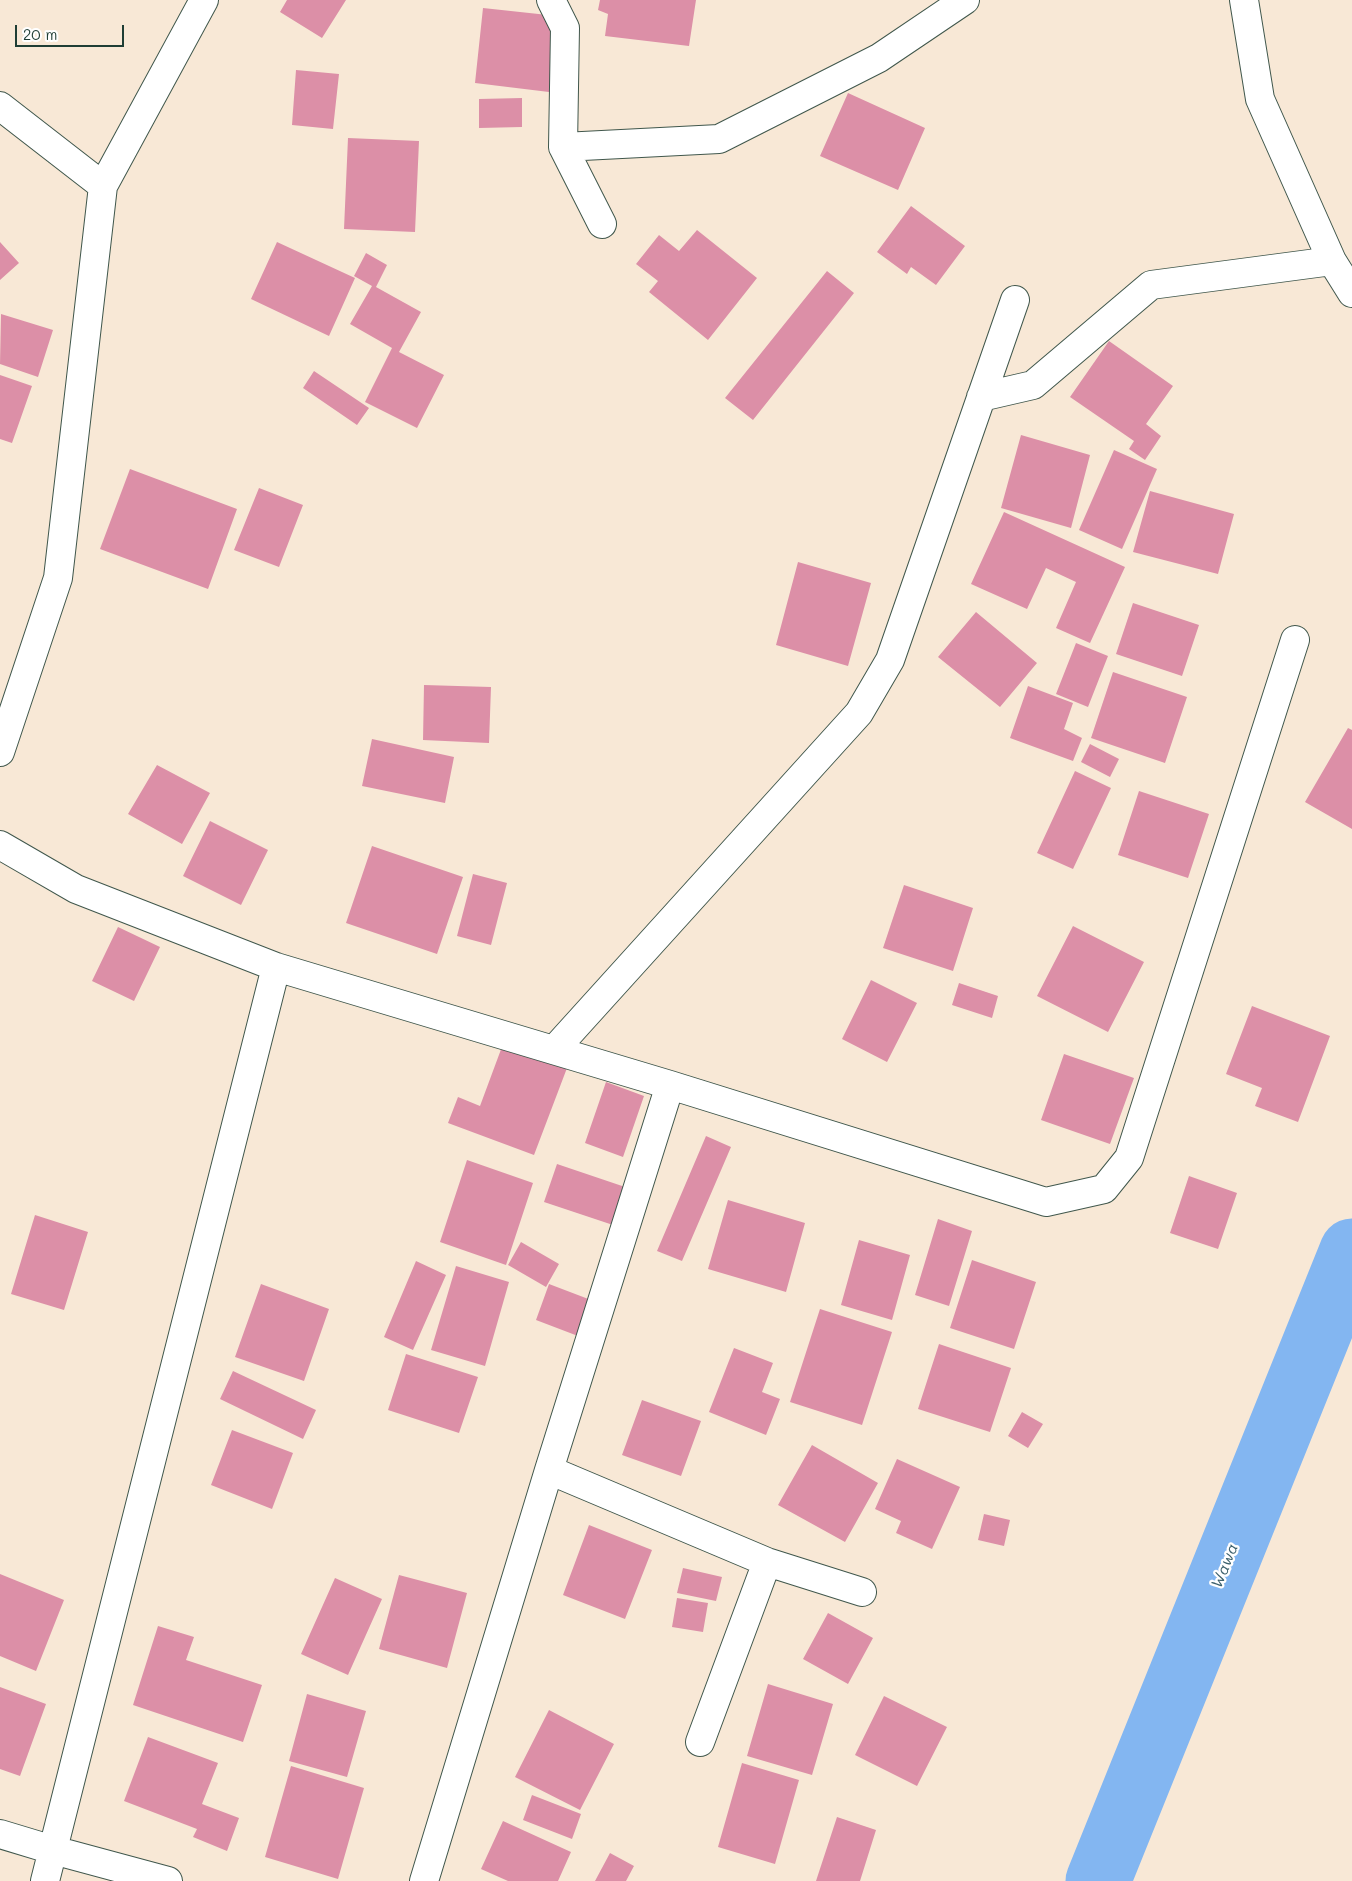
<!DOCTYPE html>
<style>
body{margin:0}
#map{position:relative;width:1352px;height:1881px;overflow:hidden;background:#f8e8d6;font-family:Mali,sans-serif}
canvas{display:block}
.scale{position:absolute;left:15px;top:25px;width:109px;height:22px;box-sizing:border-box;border:2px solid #1f3d34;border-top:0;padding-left:6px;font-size:15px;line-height:18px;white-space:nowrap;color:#1f3d34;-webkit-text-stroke:4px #fff;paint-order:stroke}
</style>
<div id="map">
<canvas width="1352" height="1881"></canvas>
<div class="scale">20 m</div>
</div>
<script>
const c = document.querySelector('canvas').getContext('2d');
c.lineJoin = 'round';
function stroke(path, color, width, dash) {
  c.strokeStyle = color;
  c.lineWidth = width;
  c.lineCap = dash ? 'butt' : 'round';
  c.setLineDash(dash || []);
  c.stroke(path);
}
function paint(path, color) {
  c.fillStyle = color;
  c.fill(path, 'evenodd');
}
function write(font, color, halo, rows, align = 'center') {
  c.font = font + ' Mali,sans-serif';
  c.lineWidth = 4.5;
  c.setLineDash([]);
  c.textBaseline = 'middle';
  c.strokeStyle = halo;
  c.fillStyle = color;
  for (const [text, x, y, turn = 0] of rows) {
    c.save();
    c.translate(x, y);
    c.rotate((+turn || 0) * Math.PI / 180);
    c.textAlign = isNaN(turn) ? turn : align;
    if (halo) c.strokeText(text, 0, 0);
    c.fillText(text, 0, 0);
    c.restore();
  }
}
const river = new Path2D(`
 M1098 1881 1352 1251`);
const building = new Path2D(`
 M287 0H346L322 38 280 12Z
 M600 0H696L689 46 605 36 608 14 598 10Z
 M483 8 557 16 549 92 475 83Z
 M296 70 339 74 333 129 292 125Z
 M848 93 925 128 898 190 820 156Z
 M522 98V127L479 128V99Z
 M348 138 419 141 415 232 344 229Z
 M911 206 965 246 936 285 911 267 907 274 877 252Z
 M697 230 757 278 708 340 649 292 658 281 636 264 659 235 679 251Z
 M0 242 19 263 0 280Z
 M277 242 355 278 329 336 251 299Z
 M366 253 387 265 376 287 421 312 399 352 444 375 417 428 365 402 392 348 350 324 372 286 354 276Z
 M827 271 854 293 753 420 725 398Z
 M1 314 53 330 38 377 0 364Z
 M1109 341 1173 386 1146 424 1161 436 1145 460 1129 449 1134 441 1070 397Z
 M314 371 369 408 357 425 303 388Z
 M0 375 32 386 12 443 0 439Z
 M1021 435 1090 455 1071 528 1001 508Z
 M1114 450 1157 469 1122 549 1079 530Z
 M130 469 237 509 208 589 100 549Z
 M259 488 303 505 279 567 234 550Z
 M1150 491 1234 514 1218 574 1133 552Z
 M1004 512 1125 567 1090 643 1056 628 1076 582 1046 568 1027 609 971 584Z
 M798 562 871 583 848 666 776 645Z
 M1133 603 1199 625 1182 676 1116 654Z
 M976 612 1037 663 1000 707 938 657Z
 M1076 643 1108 656 1088 707 1056 694Z
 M1113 672 1187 697 1165 763 1091 738Z
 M424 685 491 687 489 743 423 740Z
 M1028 686 1073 703 1064 729 1082 738 1073 761 1010 738Z
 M1348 728 1352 730V829L1305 802Z
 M372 739 454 757 445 803 362 786Z
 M1090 744 1119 759 1110 777 1081 762Z
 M157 765 210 793 182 844 128 814Z
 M1075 771 1111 788 1073 869 1037 853Z
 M1139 791 1209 814 1188 878 1118 855Z
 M210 821 268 850 241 905 183 876Z
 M372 846 463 877 437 954 346 923Z
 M473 874 507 883 491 945 457 936Z
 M904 885 973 908 953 971 883 948Z
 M1073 926 1144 962 1108 1032 1037 996Z
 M118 927 160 947 134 1001 92 981Z
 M871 980 917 1003 887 1062 842 1039Z
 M959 983 998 996 992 1018 952 1005Z
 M1252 1006 1330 1036 1298 1122 1255 1106 1262 1088 1226 1074Z
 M503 1044 567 1068 534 1155 448 1123 458 1097 480 1106Z
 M1064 1054 1134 1078 1110 1144 1041 1120Z
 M606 1082 644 1096 623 1157 585 1143Z
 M706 1136 731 1147 682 1261 657 1251Z
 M467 1160 533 1183 506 1265 440 1242Z
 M557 1164 631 1189 619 1227 544 1202Z
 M1189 1176 1237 1193 1218 1249 1170 1233Z
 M728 1200 805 1223 786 1292 708 1269Z
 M35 1215 88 1232 64 1310 11 1294Z
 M938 1219 972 1231 949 1306 915 1295Z
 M859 1240 910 1255 892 1320 841 1305Z
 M521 1242 559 1264 546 1287 508 1265Z
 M972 1260 1036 1282 1014 1349 950 1328Z
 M416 1261 446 1275 413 1350 384 1337Z
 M456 1266 509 1282 485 1366 431 1350Z
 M261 1284 329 1309 304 1381 235 1357Z
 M549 1284 591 1300 578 1336 536 1320Z
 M820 1309 892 1332 862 1425 790 1402Z
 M939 1344 1011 1368 990 1432 918 1409Z
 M734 1348 773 1363 762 1392 780 1399 766 1435 709 1412Z
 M406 1354 478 1377 459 1433 388 1410Z
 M233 1371 316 1410 303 1439 220 1399Z
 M642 1400 701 1421 681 1476 622 1455Z
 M1022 1412 1043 1424 1028 1448 1008 1436Z
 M232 1430 293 1453 272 1509 211 1485Z
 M812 1445 878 1483 845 1542 778 1505Z
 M897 1459 960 1487 932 1549 896 1533 901 1521 875 1509Z
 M984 1514 1010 1520 1004 1546 978 1540Z
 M589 1525 652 1550 625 1619 563 1595Z
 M683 1568 722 1577 716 1601 677 1593Z
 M0 1574 64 1600 36 1671 0 1656Z
 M399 1575 467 1593 447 1668 379 1649Z
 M335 1578 382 1599 348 1675 301 1654Z
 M677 1598 708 1603 703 1632 672 1627Z
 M828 1613 873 1638 848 1684 803 1659Z
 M158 1626 194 1637 186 1660 262 1685 243 1742 133 1705Z
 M768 1684 833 1704 812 1775 747 1756Z
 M0 1687 46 1704 20 1776 0 1769Z
 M307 1694 366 1711 347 1777 289 1761Z
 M884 1696 947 1727 917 1786 855 1755Z
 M549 1710 614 1744 580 1810 515 1777Z
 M148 1737 218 1763 202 1804 239 1818 227 1851 193 1837 197 1829 124 1801Z
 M742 1763 799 1780 775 1864 718 1847Z
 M291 1766 364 1788 338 1879 265 1857Z
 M532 1795 581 1814 572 1839 523 1820Z
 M837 1817 876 1830 860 1881H816Z
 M503 1821 571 1852 558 1881H508L481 1869Z
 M610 1853 634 1866 626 1881H595Z`);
const minor = new Path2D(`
 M551 0 565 28 563 147 602 224
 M1244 0 1260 99 1332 261 1352 293
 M0 106 103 186
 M563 147 719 139 879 58 965 0
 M981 397 1033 385 1151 285 1332 261
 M0 752 58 578 103 186 204 0
 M0 845 76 889 276 967 670 1085 1046 1202 1104 1189 1129 1158 1295 640
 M554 1050 859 713 890 660 1015 300
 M549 1470 767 1562 862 1592
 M700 1742 767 1562
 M0 1834 53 1850 168 1881
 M45 1881 276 967
 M424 1881 549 1470 670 1085`);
const waterNames = [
 ["Wawa",1225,1566,-68]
];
stroke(river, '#83b6f1', 65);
paint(building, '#dc8fa7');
stroke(minor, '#40574c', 30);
stroke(minor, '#fff', 28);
write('italic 16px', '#3d616d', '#fff', waterNames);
</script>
